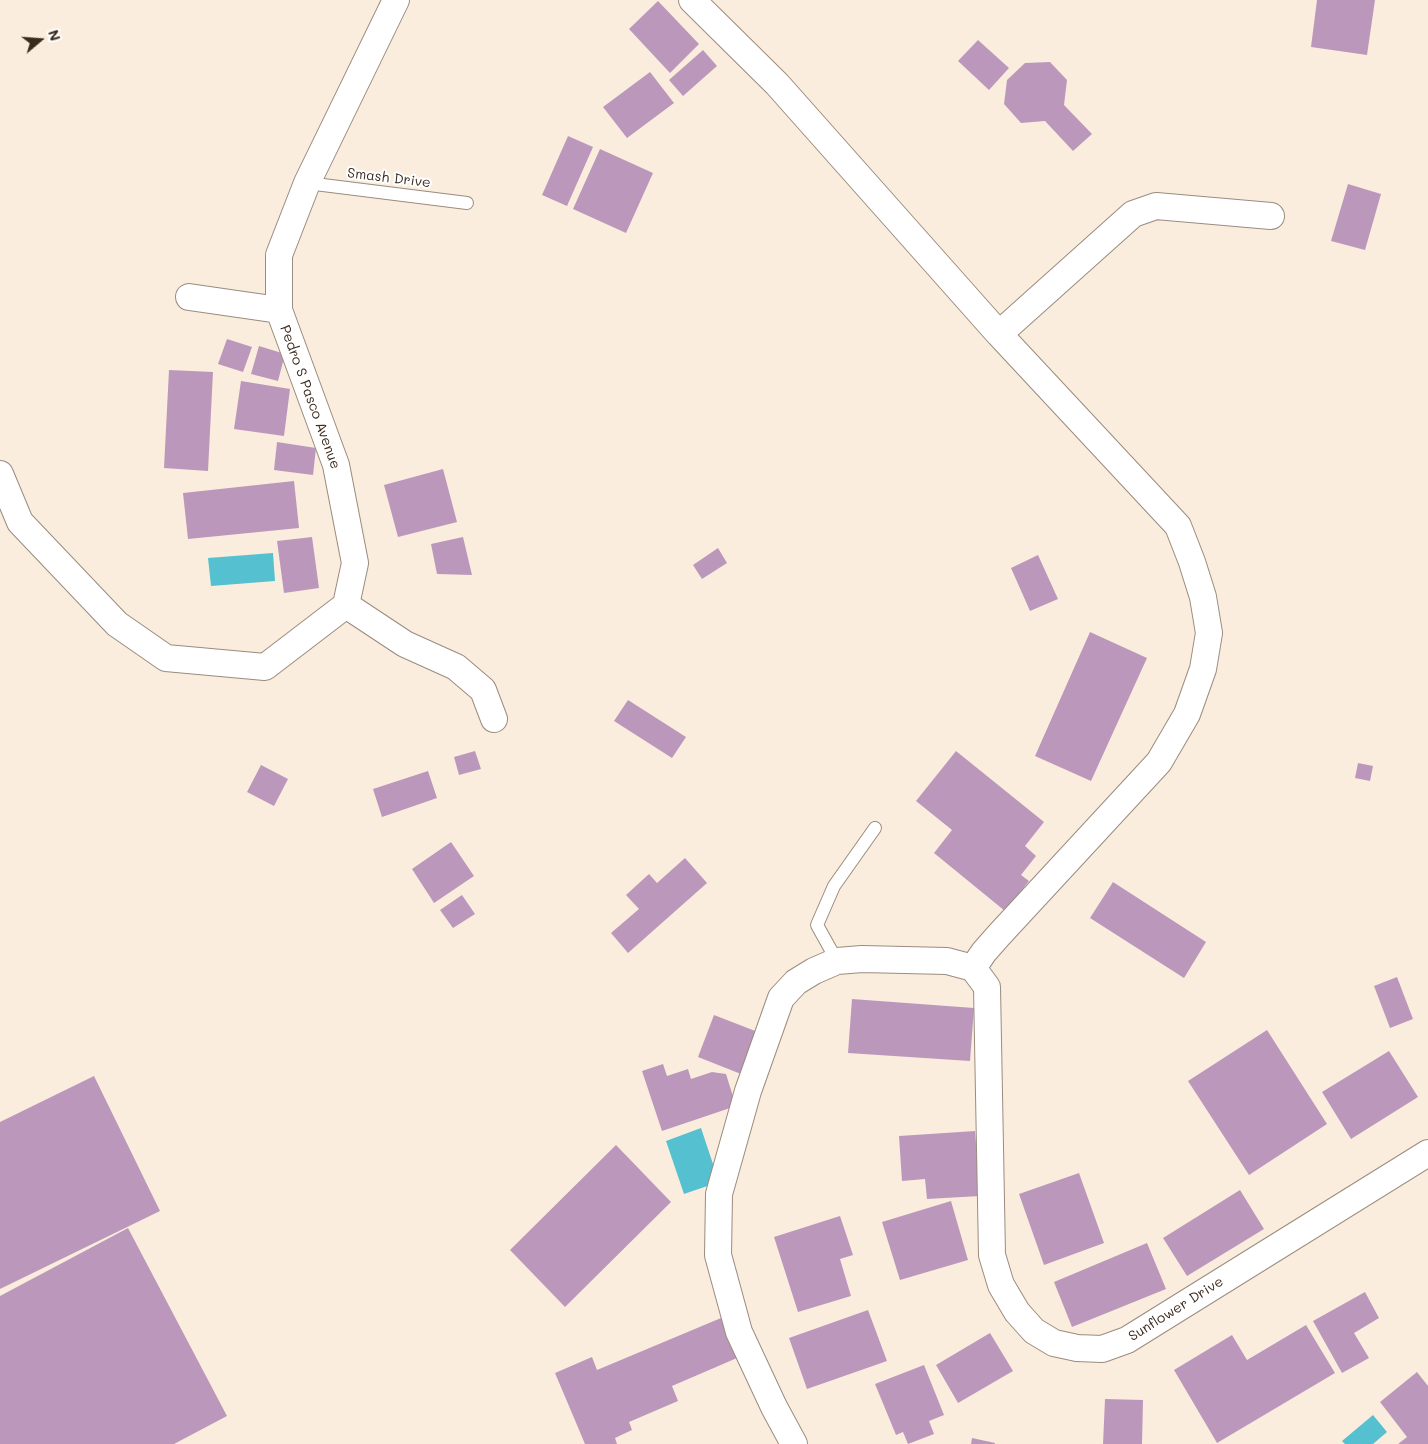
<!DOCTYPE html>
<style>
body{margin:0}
#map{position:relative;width:1428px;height:1444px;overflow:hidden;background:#faedde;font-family:Mali,sans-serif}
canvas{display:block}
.north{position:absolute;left:15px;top:15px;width:50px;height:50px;-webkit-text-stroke:4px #fff;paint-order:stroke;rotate:72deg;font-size:14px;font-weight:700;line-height:20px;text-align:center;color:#3b2a1e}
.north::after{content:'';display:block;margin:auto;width:18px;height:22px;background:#3b2a1e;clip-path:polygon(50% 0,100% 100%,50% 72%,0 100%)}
</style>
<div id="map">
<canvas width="1428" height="1444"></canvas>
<div class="north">N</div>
</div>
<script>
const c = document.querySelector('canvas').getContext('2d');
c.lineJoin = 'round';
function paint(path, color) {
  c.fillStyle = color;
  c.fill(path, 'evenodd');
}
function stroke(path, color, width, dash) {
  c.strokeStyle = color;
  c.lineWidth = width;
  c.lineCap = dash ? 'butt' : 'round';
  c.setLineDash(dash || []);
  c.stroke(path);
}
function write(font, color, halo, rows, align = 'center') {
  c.font = font + ' Mali,sans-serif';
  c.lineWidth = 4;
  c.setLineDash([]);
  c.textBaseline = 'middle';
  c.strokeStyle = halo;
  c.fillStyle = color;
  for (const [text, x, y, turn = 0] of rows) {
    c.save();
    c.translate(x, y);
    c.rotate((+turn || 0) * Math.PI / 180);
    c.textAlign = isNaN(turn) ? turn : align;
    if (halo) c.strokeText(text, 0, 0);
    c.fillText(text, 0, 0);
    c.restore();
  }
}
const water = new Path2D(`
 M273 553 275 581 211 586 208 558Z
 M701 1128 719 1182 684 1194 666 1141Z
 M1373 1415 1387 1432 1373 1444H1345L1342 1441Z`);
const building = new Path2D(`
 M1317 0H1375L1367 55 1311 47Z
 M658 1 699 44 670 73 629 29Z
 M978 40 1009 68 989 90 958 61Z
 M703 50 717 66 683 96 669 80Z
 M1050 62 1067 80 1064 105 1092 134 1073 151 1045 121 1021 123 1004 104 1007 80 1025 63Z
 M650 72 674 103 627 138 603 107Z
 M568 136 593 147 567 206 542 195Z
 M600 149 653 173 626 233 573 209Z
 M1348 184 1381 194 1365 250 1331 241Z
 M227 339 252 347 243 372 218 364Z
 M259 346 285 354 278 381 251 374Z
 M169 370 213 372 208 471 164 468Z
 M241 381 290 389 284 436 234 429Z
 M277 442 316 448 313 475 274 470Z
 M443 469 457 522 398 537 384 485Z
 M294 481 299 528 188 539 183 493Z
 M312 537 319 588 284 593 277 541Z
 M463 537 472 575 437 574 431 544Z
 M718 548 727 563 702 579 693 565Z
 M1038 555 1058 599 1030 611 1011 568Z
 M1090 632 1147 658 1091 781 1035 756Z
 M628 700 686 737 672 758 614 721Z
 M475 751 481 769 459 775 454 757Z
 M956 751 1044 822 1025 846 1036 856 1021 875 1029 881 1005 911 934 853 952 830 916 801Z
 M1358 763 1373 766 1370 781 1355 778Z
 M261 765 288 779 274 806 247 792Z
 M428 771 437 798 382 817 373 789Z
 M451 842 474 876 434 903 412 869Z
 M685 858 707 883 628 953 611 933 639 909 626 895 649 874 657 883Z
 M1113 882 1206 942 1184 978 1090 918Z
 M462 895 475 914 453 928 440 910Z
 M1397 977 1413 1019 1390 1028 1374 986Z
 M852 999 974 1008 970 1061 848 1053Z
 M714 1015 763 1034 746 1076 698 1057Z
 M1267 1030 1327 1124 1249 1175 1188 1081Z
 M1389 1051 1418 1097 1351 1139 1322 1092Z
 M663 1064 667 1076 688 1069 691 1079 712 1072 726 1074 736 1106 662 1131 642 1071Z
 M94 1076 160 1211 0 1289V1122Z
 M975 1131 980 1196 927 1199 925 1179 902 1181 899 1136Z
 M616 1145 671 1202 565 1307 510 1250Z
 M1079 1173 1104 1243 1044 1265 1019 1194Z
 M1240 1190 1264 1229 1187 1276 1163 1238Z
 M951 1201 968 1260 900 1280 882 1222Z
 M840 1216 853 1255 840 1259 851 1296 798 1312 774 1237Z
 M128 1228 227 1416 174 1444H0V1296Z
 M1147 1243 1166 1289 1072 1327 1054 1282Z
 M1365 1292 1379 1318 1354 1333 1369 1358 1342 1373 1313 1321Z
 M868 1310 887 1361 807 1389 789 1338Z
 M721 1318 737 1358 672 1386 678 1401 629 1422 632 1430 615 1438 617 1444H585L555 1373 592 1357 597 1370Z
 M1306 1325 1335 1373 1217 1443 1174 1370 1232 1335 1247 1360Z
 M990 1333 1013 1371 958 1403 936 1365Z
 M924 1365 944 1415 929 1421 934 1434 908 1444 903 1432 896 1435 875 1384Z
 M1417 1372 1428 1386V1444H1398L1407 1437 1380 1402Z
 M1105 1399 1143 1400 1142 1444H1103Z
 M972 1438 995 1443V1444H971Z`);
const service = new Path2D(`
 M307 183 467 203
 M837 961 817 925 834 886 875 828`);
const minor = new Path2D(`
 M692 0 777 84 999 334 1178 526 1192 562 1203 597 1209 633 1203 669 1187 714 1159 762 999 935 984 952 973 968
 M189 297 279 310
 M999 334 1133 214 1156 206 1271 216
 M0 474 20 522 117 624 166 658 265 667 346 605 355 563 336 465 279 310V255L307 183 396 0
 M346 605 405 644 456 667 483 690 494 719
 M973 968 987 987 992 1255 1001 1285 1017 1312 1034 1331 1054 1343 1077 1348 1102 1349 1127 1340 1428 1153
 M794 1444 774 1407 739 1332 718 1255 719 1194 748 1091 781 998 796 982 814 971 837 961 862 959 947 961 973 968`);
const streetNames = [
 ["Smash Drive",389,178,7],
 ["Pedro S Pasco Avenue",310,397,70],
 ["Sunflower Drive",1176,1309,-32]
];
paint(water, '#55c0d0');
paint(building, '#bb98bb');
stroke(service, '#9a8c7e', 14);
stroke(minor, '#9a8c7e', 28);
stroke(service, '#fff', 12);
stroke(minor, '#fff', 26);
write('14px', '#3b2a1e', '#fff', streetNames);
</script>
